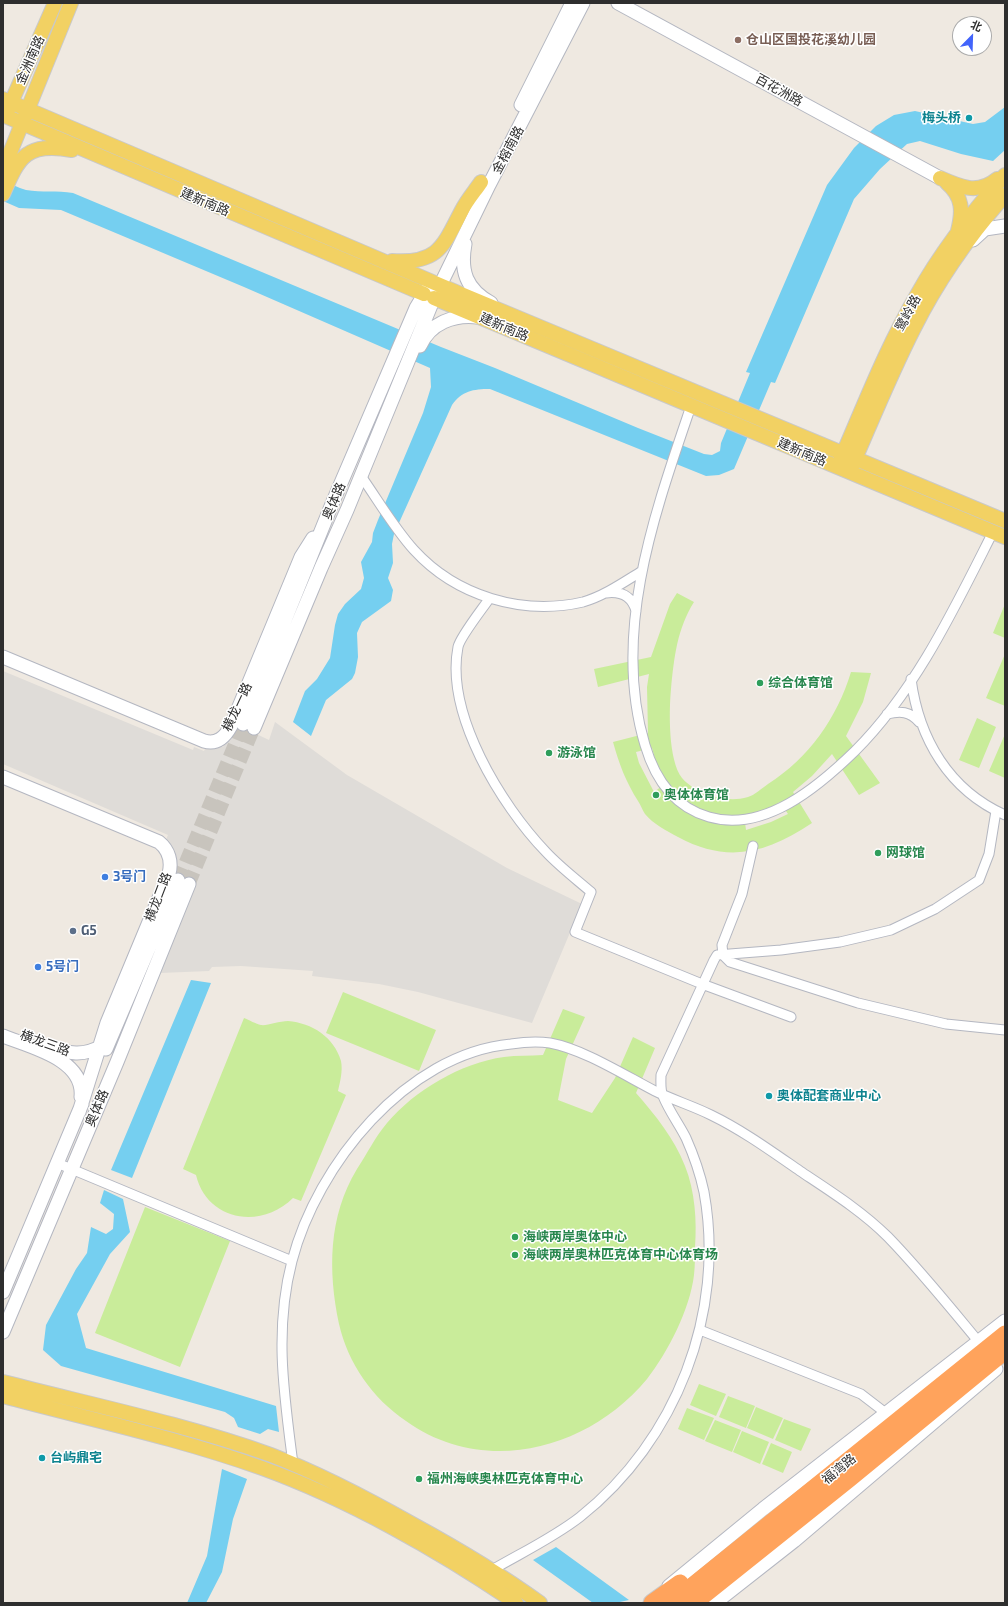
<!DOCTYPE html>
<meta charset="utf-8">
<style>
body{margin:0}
#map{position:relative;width:1008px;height:1606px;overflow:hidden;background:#efe9e1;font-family:"Exo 2","Noto Sans SC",sans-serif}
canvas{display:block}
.frame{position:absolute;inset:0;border:4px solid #2e2e2e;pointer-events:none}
.north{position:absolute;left:952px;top:16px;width:40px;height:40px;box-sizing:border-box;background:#fff;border:1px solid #ababab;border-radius:50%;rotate:23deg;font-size:11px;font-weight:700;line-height:16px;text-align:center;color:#2e2e2e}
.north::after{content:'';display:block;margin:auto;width:14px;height:18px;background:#4264fb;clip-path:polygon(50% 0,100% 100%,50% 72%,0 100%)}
</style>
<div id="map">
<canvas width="1008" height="1606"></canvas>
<div class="frame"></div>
<div class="north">北</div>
</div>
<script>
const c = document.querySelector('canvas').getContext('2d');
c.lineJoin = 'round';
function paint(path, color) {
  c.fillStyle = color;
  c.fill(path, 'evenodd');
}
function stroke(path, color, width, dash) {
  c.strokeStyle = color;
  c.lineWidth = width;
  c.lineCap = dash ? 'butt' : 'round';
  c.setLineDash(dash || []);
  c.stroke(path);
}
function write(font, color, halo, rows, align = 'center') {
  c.font = font + ' "Exo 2","Noto Sans SC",sans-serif';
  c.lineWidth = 3;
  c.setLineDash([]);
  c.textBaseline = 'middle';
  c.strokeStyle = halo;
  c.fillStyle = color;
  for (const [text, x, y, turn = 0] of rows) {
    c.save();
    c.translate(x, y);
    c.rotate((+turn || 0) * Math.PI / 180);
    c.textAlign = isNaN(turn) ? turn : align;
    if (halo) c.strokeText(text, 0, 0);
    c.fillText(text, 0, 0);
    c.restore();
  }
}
const pitch = new Path2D(`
 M677 593 694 602C677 629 674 658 671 689 669 711 668 760 682 778 689 786 699 792 709 795 722 799 734 801 748 797 755 795 762 788 768 784 809 758 837 718 851 672L871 673 863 702 846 736 880 783 859 795 832 754 812 776 793 792 812 823C767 853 728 864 678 837 667 831 653 824 645 814 642 810 641 805 638 801 626 782 619 764 613 742L648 733 647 687 649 674 598 687 594 669 651 657 670 604ZM652 748 656 763 666 783 654 792 639 763 636 752ZM780 802 788 814 771 822 746 830 744 815 766 810Z
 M1005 604V638L993 633Z
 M1005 654V706L986 698Z
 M977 718 996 727 979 768 959 760Z
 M1005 734V778L989 771Z
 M343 992 436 1030 419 1071 326 1033Z
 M563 1009 585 1017 566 1059 558 1100 592 1113 615 1078 633 1037 655 1048 636 1093C656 1116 674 1138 685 1166 695 1191 697 1221 695 1247 695 1256 695 1266 694 1275 690 1309 668 1352 647 1379 588 1450 484 1477 406 1421 372 1398 348 1363 339 1324 328 1271 328 1217 357 1169 367 1154 375 1137 387 1123 415 1090 461 1063 504 1057 517 1055 530 1056 543 1055Z
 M244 1018C249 1020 256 1024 261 1025 267 1026 279 1021 288 1021 312 1023 334 1037 341 1061 343 1071 340 1082 338 1091L346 1095 301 1201 293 1198C261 1230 207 1221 196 1175L183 1169Z
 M145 1207 230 1241 180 1367 95 1333Z
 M699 1384 726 1394 716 1416 690 1405Z
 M728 1396 755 1406 746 1428 719 1417Z
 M756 1407 783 1418 773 1439 747 1428Z
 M687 1408 714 1418 704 1440 678 1429Z
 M784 1419 811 1429 801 1451 775 1440Z
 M715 1420 741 1430 732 1452 705 1441Z
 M742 1431 769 1442 760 1464 733 1452Z
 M771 1443 792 1452 783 1473 762 1464Z`);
const plaza = new Path2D(`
 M3 671 193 750 194 747 204 751 206 747H223L235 724 269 740 275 722 347 775 507 868 582 904 532 1023 418 992 379 984 312 976 313 971 241 966 212 967 209 971 160 973 196 885 172 875 165 842 168 835 3 764Z`);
const water = new Path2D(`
 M1005 107V150L993 161 961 154 920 141 907 144 880 169 854 199 775 383 771 382 734 469 719 475 706 476 490 389C473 389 462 391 452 405L394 534 392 544 393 563 388 578 393 590 391 601 362 622 357 633 358 657 355 673 352 679 326 700 311 736 293 722 305 691 317 679 330 658 335 625 338 614 345 604 361 589 364 578 361 562 372 542 373 533 378 520 423 413 431 387 430 368 244 287 61 210 19 208 3 201V180C10 183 18 188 26 190 42 193 57 190 73 193L441 347 495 368 638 428 704 454 712 455 720 451 721 443 750 373 746 372 827 185 854 148 876 126 894 115 915 111 973 124 985 122Z
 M191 980 211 983 132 1178 111 1170Z
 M104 1190 123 1199 130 1232 110 1254 77 1314 86 1348 276 1406 279 1432 268 1429 260 1434 238 1427 234 1418 225 1412 61 1366 43 1350 46 1325 76 1269 87 1253 91 1227 106 1234 113 1229 114 1214 100 1203Z
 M222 1469 247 1479 233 1519 222 1572 206 1603H187L207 1556Z
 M556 1547 629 1600 615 1603H593L533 1560Z`);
const secondaryTunnel = new Path2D(`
 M178 880 243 724
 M189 884 254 728`);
const street = new Path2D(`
 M691 406C655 512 611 633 645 745 655 779 674 807 709 817 764 833 818 787 855 751 916 690 954 609 993 532
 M361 476C378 500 394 528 414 550 456 596 522 616 583 602 604 596 624 582 642 571
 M606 593C621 591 632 596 636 611
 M489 599C483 608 460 637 458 647 445 714 501 805 546 852 560 867 576 879 591 892L575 932 702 984 791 1017
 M911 679C919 739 949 790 1005 815
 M887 714C900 711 910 711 919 722
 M753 846 742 894 722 945 723 955 730 962 858 1003 946 1024 1005 1030
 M57 1163 292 1261
 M700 1330 861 1394 887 1414
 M293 1464C284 1394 274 1330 292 1261 317 1165 406 1054 511 1044 524 1042 537 1041 550 1043 583 1049 624 1075 655 1091 673 1100 693 1106 711 1115 742 1130 771 1151 800 1171 830 1191 862 1211 888 1237 920 1270 949 1306 978 1341
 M492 1570C521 1553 553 1538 580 1517 676 1441 726 1313 704 1192 700 1173 694 1156 686 1138 679 1124 669 1111 663 1096 660 1090 661 1081 661 1075L714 960 717 955 781 950 840 942 891 930 935 909 979 880 989 854 996 811`);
const secondary = new Path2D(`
 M618 3 940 178
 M521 105 572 3
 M973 240 985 229 1005 226
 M465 244C460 271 466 289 491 303
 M420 346C430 323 454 314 478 317
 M3 657 204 741C217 745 225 737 231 726L301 557 313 538
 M243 724 332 504 416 308 430 285
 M254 728 321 568 347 510 434 298 489 185 583 3
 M3 777 159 842C169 850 172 862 169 874L107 1023 79 1112
 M3 1036C30 1047 85 1059 81 1097
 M48 1046C68 1054 84 1057 103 1045
 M106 1049 178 880
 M3 1292 82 1104
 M3 1332 117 1062 189 884
 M669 1586 763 1509 1005 1321
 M715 1603 794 1541 996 1369`);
const primary = new Path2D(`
 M3 99 456 292 1005 521
 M7 112 55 3
 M3 115 424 294
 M3 170 71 3
 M940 178C960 187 978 195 997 179
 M947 183C963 197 963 211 958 231
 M3 194C19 156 27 142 72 150
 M392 261C439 264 443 246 462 210 467 200 475 191 481 182
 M434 298 1005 537
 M839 463C864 406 886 348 917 295 941 252 972 212 1005 175
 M852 466C872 420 891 373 914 328 938 280 970 235 1005 195
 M3 1382C92 1405 184 1424 271 1455 321 1474 368 1499 414 1525 458 1549 500 1574 540 1603
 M3 1396C89 1419 178 1438 262 1468 348 1499 440 1551 516 1603`);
const highway = new Path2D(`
 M652 1603 680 1583
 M671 1603 1005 1334
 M694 1603 849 1479 1005 1351`);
const markers = [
 [738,40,4,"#8d6e63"],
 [969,118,4,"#0f9aa8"],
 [760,683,4,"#2e9e5b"],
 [549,753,4,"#2e9e5b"],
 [656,795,4,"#2e9e5b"],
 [878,853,4,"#2e9e5b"],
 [105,877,4,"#3f7fe0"],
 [73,931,4,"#5c6f8a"],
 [38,967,4,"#3f7fe0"],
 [769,1096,4,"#0f9aa8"],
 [515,1237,4,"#2e9e5b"],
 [515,1255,4,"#2e9e5b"],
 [42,1458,4,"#0f9aa8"],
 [419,1479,4,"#2e9e5b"]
];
const educationNames = [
 ["仓山区国投花溪幼儿园",746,40]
];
const streetNames = [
 ["金洲南路",30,60,-66],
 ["百花洲路",779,90,29],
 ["金榕南路",508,150,-62],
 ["建新南路",205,202,23],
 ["鹭岭路",908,313,-62],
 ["建新南路",504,327,23],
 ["建新南路",802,452,23],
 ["奥体路",334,501,-67],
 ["横龙一路",237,707,-65],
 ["横龙二路",158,897,-69],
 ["横龙三路",45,1043,20],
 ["奥体路",97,1108,-67],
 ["福湾路",839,1469,-39]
];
const cultureNames = [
 ["梅头桥",961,118,"right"],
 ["奥体配套商业中心",777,1096],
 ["台屿鼎宅",50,1458]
];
const leisureNames = [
 ["综合体育馆",768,683],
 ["游泳馆",557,753],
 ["奥体体育馆",664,795],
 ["网球馆",886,853],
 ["海峡两岸奥体中心",523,1237],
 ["海峡两岸奥林匹克体育中心体育场",523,1255],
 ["福州海峡奥林匹克体育中心",427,1479]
];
const shopNames = [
 ["3号门",113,877],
 ["5号门",46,967]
];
const serviceNames = [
 ["G5",81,931]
];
paint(pitch, '#c9ec9a');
paint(plaza, '#dfdcd8');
paint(water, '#75cff0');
stroke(secondaryTunnel, '#c8c4bd', 13, [13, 6]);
stroke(street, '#b4b7c1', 11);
stroke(secondary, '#b4b7c1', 15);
stroke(primary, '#c9c9c9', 16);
stroke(highway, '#c9c9c9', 19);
stroke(street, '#fff', 9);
stroke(secondary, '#fff', 13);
stroke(primary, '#f2d163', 14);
stroke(highway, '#ffa35c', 17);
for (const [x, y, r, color] of markers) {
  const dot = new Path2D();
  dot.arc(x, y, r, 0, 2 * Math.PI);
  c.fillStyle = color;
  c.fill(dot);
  stroke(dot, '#fff', 1.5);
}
write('bold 13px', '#785e54', '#fff', educationNames, 'left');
write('13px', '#2e2e2e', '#fff', streetNames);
write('bold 13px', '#0d838f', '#fff', cultureNames, 'left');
write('bold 13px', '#27864d', '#fff', leisureNames, 'left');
write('bold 13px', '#366cbe', '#fff', shopNames, 'left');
write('bold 13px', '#4e5e75', '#fff', serviceNames, 'left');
</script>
